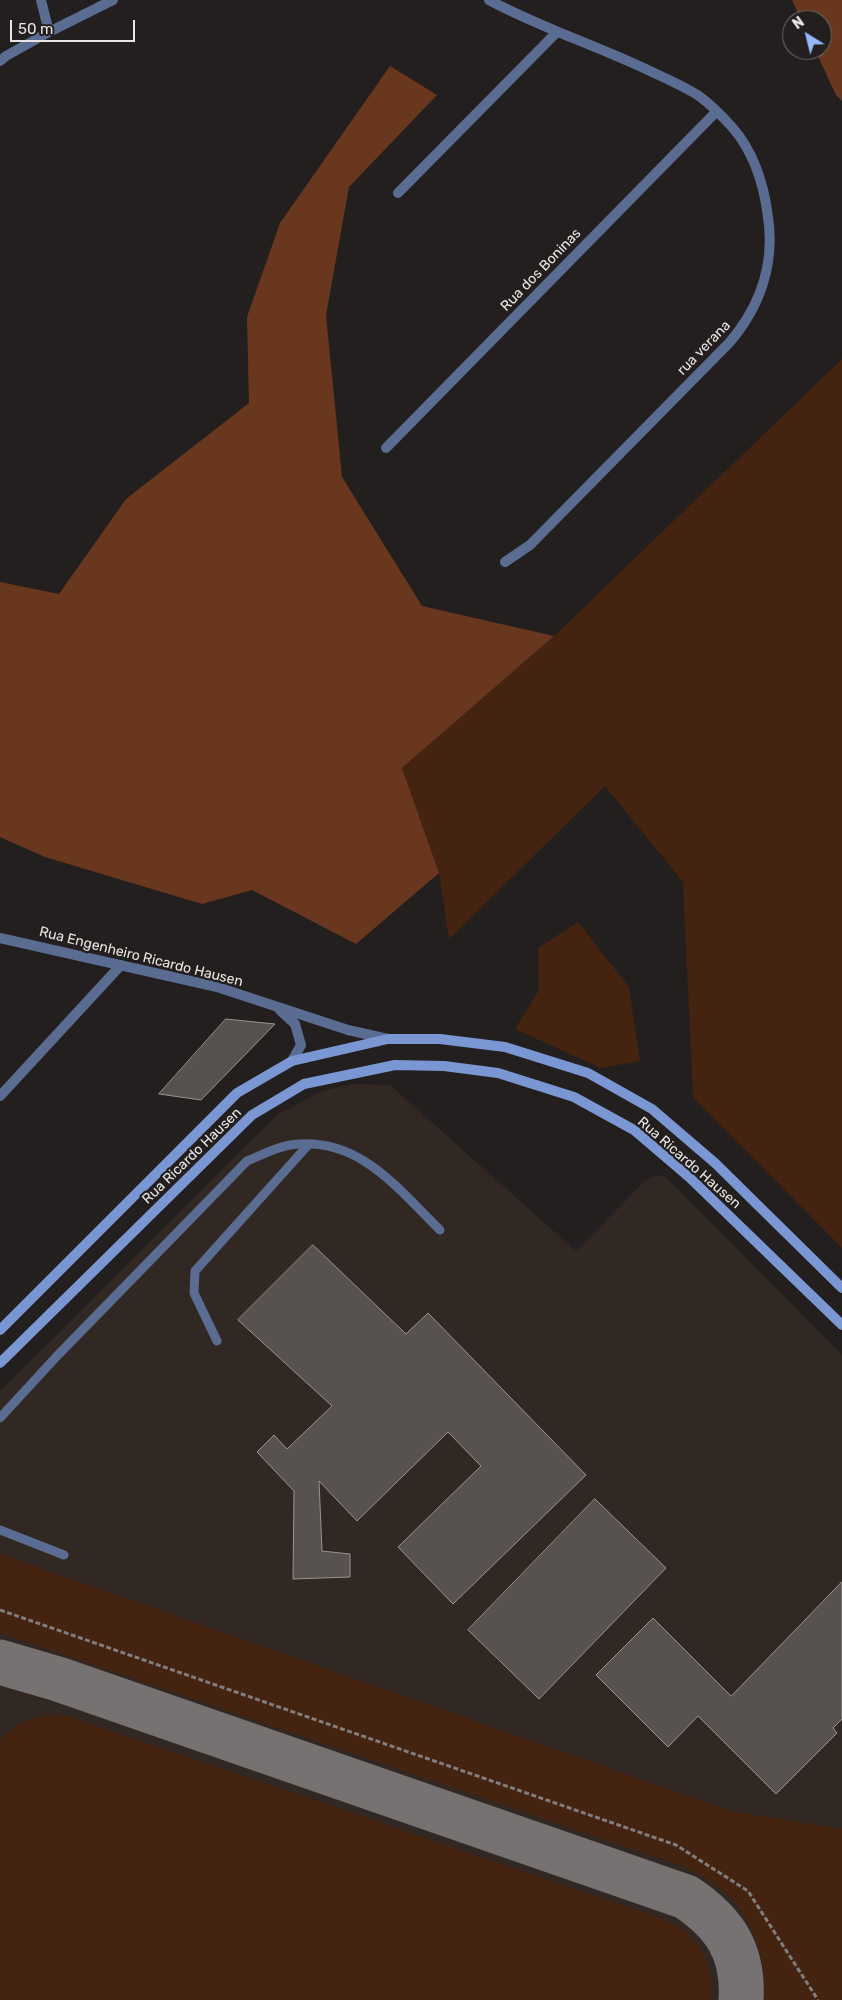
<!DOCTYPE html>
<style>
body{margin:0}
#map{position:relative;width:842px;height:2000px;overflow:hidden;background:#231f1e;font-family:Rubik,sans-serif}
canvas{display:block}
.north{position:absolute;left:782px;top:10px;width:50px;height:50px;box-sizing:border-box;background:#231f1e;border:1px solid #726e6d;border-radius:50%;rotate:324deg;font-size:14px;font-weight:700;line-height:20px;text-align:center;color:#e8e5e4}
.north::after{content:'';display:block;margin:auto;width:18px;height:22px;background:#94b7fd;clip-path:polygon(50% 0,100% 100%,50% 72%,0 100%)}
.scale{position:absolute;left:10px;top:20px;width:125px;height:22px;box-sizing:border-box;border:2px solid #e8e5e4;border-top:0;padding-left:6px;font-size:15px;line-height:18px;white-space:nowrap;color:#e8e5e4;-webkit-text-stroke:4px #231f1e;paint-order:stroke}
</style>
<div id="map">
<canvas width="842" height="2000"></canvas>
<div class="north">N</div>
<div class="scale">50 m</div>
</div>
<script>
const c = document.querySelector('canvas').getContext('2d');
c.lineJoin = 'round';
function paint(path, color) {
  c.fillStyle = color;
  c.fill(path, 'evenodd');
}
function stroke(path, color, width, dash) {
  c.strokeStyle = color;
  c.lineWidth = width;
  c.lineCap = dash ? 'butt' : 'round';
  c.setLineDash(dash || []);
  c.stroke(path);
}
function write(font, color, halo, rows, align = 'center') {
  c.font = font + ' Rubik,sans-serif';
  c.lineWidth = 4.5;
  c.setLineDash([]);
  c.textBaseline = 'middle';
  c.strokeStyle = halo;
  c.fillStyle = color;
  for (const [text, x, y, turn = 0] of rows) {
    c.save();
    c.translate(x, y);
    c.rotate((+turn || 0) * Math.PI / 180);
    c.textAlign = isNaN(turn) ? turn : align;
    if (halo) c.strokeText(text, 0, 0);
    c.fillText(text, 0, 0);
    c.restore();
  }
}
const built = new Path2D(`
 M352 1084 390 1085 576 1251 645 1181 656 1175 666 1177 842 1355V2000H0V1391L277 1115 322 1091Z`);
const green = new Path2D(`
 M842 359V1248L693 1097 683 882 605 786 449 939 439 873 402 768 554 636Z
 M578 922 629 987 640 1061 601 1068 515 1029 539 990 538 948Z
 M0 1554 731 1811 842 1829V2000H763C769 1965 754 1923 730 1897 716 1883 699 1874 682 1866L0 1633Z
 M53 1715 68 1716 660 1918C667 1921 675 1924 681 1928 703 1944 715 1974 712 2000H0V1741C13 1724 32 1717 53 1715Z`);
const forest = new Path2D(`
 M792 0H842V101L836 95 815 50H822V20H801Z
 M390 66 437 95 349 187 326 315 342 477 422 606 554 636 402 768 439 873 356 944 252 890 202 904 45 857 0 837V582L59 594 126 499 249 403 247 317 280 223Z`);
const taxiway = new Path2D(`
 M0 1662 58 1679 686 1897C725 1923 744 1952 741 2000`);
const building = new Path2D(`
 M226 1019 275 1024 201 1100 159 1094Z
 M313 1245 406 1334 428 1313 586 1475 453 1604 398 1547 481 1466 448 1432 357 1521 319 1481 322 1551 350 1554V1577L293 1579 294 1491 257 1452 274 1435 287 1449 332 1406 238 1320Z
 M595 1499 666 1568 539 1699 468 1630Z
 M842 1582V1719L833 1728 837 1733 776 1794 698 1716 668 1747 596 1675 653 1618 731 1696Z`);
const path = new Path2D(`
 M0 1610 676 1845 748 1891 818 2000`);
const lane = new Path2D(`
 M217 1341 194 1293 195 1271 309 1144
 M0 1418 57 1356 247 1161C260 1156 276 1147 290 1145 358 1135 397 1188 440 1230
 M0 1530 64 1555`);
const street = new Path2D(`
 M41 0 49 32
 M489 0C541 28 598 46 652 72 667 79 685 87 699 96 710 104 723 117 732 127 754 152 764 185 768 217 775 264 760 307 729 343L530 545 505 562
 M0 61 6 56 49 32 113 0
 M398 193 557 32
 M386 448 716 112
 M0 938 217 987 348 1030 388 1039
 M280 1010 295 1024 301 1045 292 1061
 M0 1096 121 965`);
const secondary = new Path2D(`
 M0 1330 237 1093 292 1061 388 1039H440L505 1047 588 1073 652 1109 715 1163 842 1288
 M0 1363 252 1115 304 1084 395 1065 444 1066 498 1073 574 1097 634 1130 689 1177 842 1325`);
const streetNames = [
 ["Rua dos Boninas",541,270,-46],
 ["rua verana",704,348,-46],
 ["Rua Engenheiro Ricardo Hausen",141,957,14],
 ["Rua Ricardo Hausen",192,1156,-44],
 ["Rua Ricardo Hausen",689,1163,41]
];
paint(built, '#312823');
paint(green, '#442311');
paint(forest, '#68371d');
stroke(taxiway, '#767271', 45);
paint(building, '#575250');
stroke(building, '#999391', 1);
stroke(path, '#817e7d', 3, [5, 2.5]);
stroke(lane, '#5a6c91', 9);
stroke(street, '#5a6c91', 10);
stroke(secondary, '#7a97d3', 10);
write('14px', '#e8e5e4', '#231f1e', streetNames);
</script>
